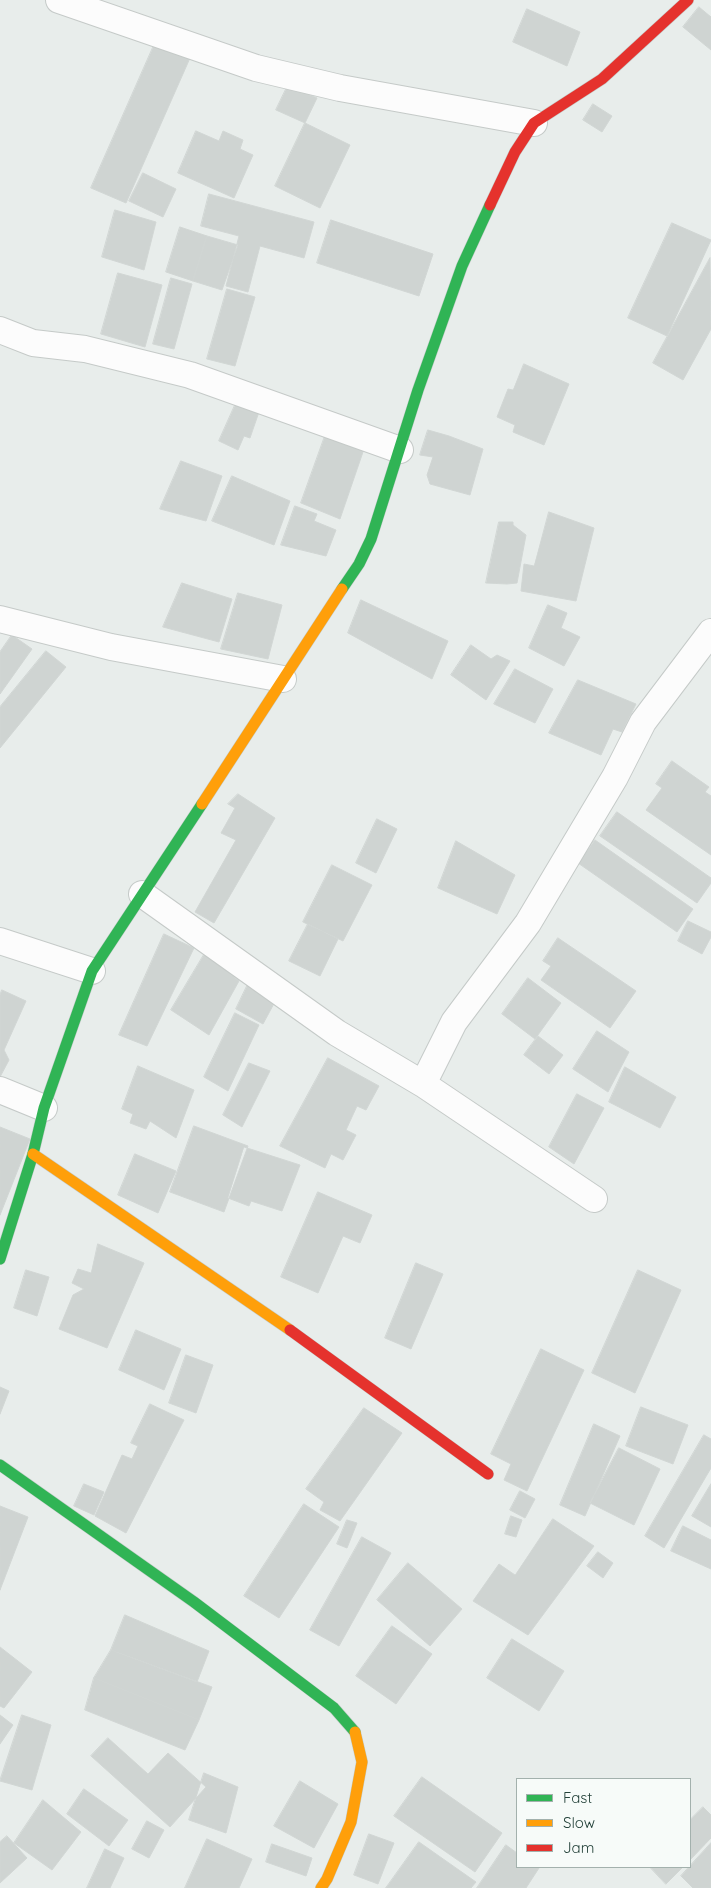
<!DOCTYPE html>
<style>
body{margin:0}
#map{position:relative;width:711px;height:1888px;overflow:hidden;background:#e8edeb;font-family:Quicksand,sans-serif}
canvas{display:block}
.legend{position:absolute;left:516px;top:1778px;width:175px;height:90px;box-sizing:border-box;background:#f7fbf9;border:1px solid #a3b1ad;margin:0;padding:6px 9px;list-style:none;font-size:15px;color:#24423a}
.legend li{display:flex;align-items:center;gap:10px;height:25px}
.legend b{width:25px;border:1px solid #a3b1ad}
</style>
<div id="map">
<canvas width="711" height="1888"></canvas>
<ul class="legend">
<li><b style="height:6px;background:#30b455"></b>Fast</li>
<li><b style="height:6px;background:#ff9f0a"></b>Slow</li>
<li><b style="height:6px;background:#e5322d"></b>Jam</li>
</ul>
</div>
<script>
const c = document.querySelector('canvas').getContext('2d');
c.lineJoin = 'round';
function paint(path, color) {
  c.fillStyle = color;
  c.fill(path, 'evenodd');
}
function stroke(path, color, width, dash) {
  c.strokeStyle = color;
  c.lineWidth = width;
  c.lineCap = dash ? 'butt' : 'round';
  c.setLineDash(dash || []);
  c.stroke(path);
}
const building = new Path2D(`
 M699 7 711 17V50L683 27Z
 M527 9 580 32 567 66 513 42Z
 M155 43 190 58 126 203 91 188Z
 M288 85 317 98 305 123 276 110Z
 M593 104 612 116 602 132 583 120Z
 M305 123 350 145 320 208 275 186Z
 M196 131 219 141 223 131 243 140 240 149 253 155 234 198 178 173Z
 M143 173 176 189 163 217 129 201Z
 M209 194 314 222 304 258 260 246 248 292 226 286 239 236 201 226Z
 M115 210 156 222 144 270 102 257Z
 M331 220 433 254 419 296 317 263Z
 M672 223 711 240 667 336 628 318Z
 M180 227 207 236 193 281 166 272Z
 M207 236 238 245 222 290 193 281Z
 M710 258 711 329 683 380 653 363Z
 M118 273 162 285 145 347 101 334Z
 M171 278 192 284 174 349 153 344Z
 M227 289 255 297 235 366 207 359Z
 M524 364 569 384 544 445 513 432 515 425 497 417 508 389 513 390Z
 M236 403 260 409 250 438 244 436 238 450 219 441Z
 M428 430 449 436 483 449 470 495 430 484 427 475 433 457 420 455Z
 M325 436 364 449 340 519 301 503Z
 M181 461 222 476 206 521 160 509Z
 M232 476 290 501 274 545 212 521Z
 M295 506 317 514 314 521 336 530 326 556 281 545Z
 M549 512 594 528 576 601 521 591 524 564 534 566Z
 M499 522H513V525L526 535 517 583 507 584 486 583Z
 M182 583 232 599 219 642 163 627Z
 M238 593 282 605 268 659 221 649Z
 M361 600 448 641 432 679 348 633Z
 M548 605 567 613 561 628 580 637 564 666 529 648Z
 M12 635 32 649 0 694V652Z
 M471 645 491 659 497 655 510 661 486 700 451 675Z
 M46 651 66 667 0 748V707Z
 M515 669 553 689 535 723 494 704Z
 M578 680 636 704 622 732 613 729 601 755 549 733Z
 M672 761 709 787 705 792 711 796V855L646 810 662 788 656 784Z
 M238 794 275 818 214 923 195 912 236 840 221 833 235 808 228 804Z
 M617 812 711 878V883L697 903 600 836Z
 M377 819 397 829 376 873 356 863Z
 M595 840 693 909 677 932 578 863Z
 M456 841 515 875 497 914 438 888Z
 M332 865 372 885 343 941 303 922Z
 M688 921 711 932V937L702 954 678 941Z
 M308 924 338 939 320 976 289 961Z
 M164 934 194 948 147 1046 119 1035Z
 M558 938 636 991 610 1028 541 980 551 966 543 961Z
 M205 953 239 981 209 1035 171 1010Z
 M528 978 561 1003 535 1039 502 1014Z
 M248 984 277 998 263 1024 236 1009Z
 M2 990 26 1001 4 1050 9 1060 0 1077V995Z
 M235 1013 259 1025 228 1091 204 1077Z
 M597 1031 629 1052 608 1092 573 1069Z
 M538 1036 563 1055 549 1074 524 1055Z
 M328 1058 379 1086 366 1110 357 1106 346 1130 356 1135 343 1160 331 1154 325 1168 280 1146Z
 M249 1063 270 1071 242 1127 223 1115Z
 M138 1066 194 1090 176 1138 150 1121 146 1129 130 1123 133 1114 122 1109Z
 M625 1067 676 1097 660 1128 609 1102Z
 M577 1094 604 1108 574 1164 549 1147Z
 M194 1126 248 1146 224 1212 170 1192Z
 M0 1127 30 1139 0 1215Z
 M244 1147 300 1165 282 1211 251 1201 249 1206 228 1198Z
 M135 1154 176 1171 158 1213 118 1195Z
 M318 1192 372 1215 360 1243 343 1236 318 1293 281 1277Z
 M98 1244 144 1263 107 1348 59 1329 73 1295 84 1289 72 1283 78 1269 91 1273Z
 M416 1263 443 1274 411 1349 385 1338Z
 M26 1270 49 1277 37 1316 14 1308Z
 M638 1270 681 1290 635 1393 592 1373Z
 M136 1330 181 1349 164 1390 119 1370Z
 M541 1349 584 1370 527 1491 504 1480 511 1464 491 1454Z
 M186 1355 213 1365 196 1413 169 1403Z
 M0 1387 9 1391 0 1414Z
 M150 1404 184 1420 126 1533 95 1516 122 1455 132 1459 138 1446 131 1443Z
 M641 1407 688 1425 673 1464 626 1446Z
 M364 1408 402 1433 340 1521 320 1510 324 1502 306 1489Z
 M594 1424 620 1436 585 1516 560 1505Z
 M704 1435 711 1439V1468L664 1548 645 1536Z
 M619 1448 660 1469 634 1525 590 1503Z
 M84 1484 104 1492 94 1515 74 1506Z
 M711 1484V1527L692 1516Z
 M520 1491 535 1499 525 1518 510 1510Z
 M304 1504 339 1527 279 1618 244 1596Z
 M0 1506 28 1517 0 1590Z
 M511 1516 522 1520 516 1537 505 1534Z
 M553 1519 594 1546 528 1635 473 1601 499 1564 515 1575Z
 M347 1520 357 1523 347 1548 337 1544Z
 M683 1526 711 1540V1569L671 1551Z
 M362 1537 391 1553 339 1646 310 1630Z
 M598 1552 613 1563 603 1578 587 1566Z
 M408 1563 462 1609 430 1646 377 1600Z
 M125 1615 209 1651 197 1682 111 1650Z
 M392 1626 432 1654 396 1704 356 1676Z
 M512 1639 564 1671 539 1711 487 1678Z
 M0 1647 32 1672 4 1708 0 1706Z
 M111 1650 212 1687 199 1720 94 1678Z
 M94 1678 199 1720 185 1750 85 1710Z
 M0 1715 13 1725 0 1744Z
 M22 1715 51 1725 32 1790 0 1781Z
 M108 1738 148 1774 168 1753 206 1787 170 1827 91 1756Z
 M204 1773 238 1787 226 1833 189 1820Z
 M422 1777 502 1833 475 1872 394 1816Z
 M300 1781 338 1804 314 1848 274 1826Z
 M84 1789 128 1820 109 1846 67 1814Z
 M43 1800 81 1832 52 1870 14 1843Z
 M703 1807 711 1815V1838L690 1860V1820Z
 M147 1821 164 1830 149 1858 132 1849Z
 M369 1834 394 1843 378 1884 354 1875Z
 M7 1836 27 1858 0 1883V1842Z
 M207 1839 252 1859 239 1888H185Z
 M419 1842 476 1882 471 1888H386Z
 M711 1843V1888H693L681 1876Z
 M272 1844 312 1858 306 1876 266 1862Z
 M506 1845 517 1853V1867L539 1868 526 1888H477Z
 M105 1849 124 1858 110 1888H87Z
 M650 1867H683L666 1884Z`);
const street = new Path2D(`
 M59 0 256 68 340 88 534 123
 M0 330 33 343 85 349 190 375 400 450
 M0 619 111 647 283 679
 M142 894 337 1033 423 1084 594 1199
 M0 941 92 971
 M423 1084 454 1022 528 923 615 777 643 722 711 632
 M0 1090 44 1108`);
const fast = new Path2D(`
 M342 589 359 564 371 539 418 390 462 266 490 205
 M0 1259 33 1154 44 1108 92 971 202 804
 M0 1465 194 1602 334 1708 355 1732`);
const slow = new Path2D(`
 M202 804 342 589
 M33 1154 290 1330
 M321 1888 327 1879 351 1822 362 1762 355 1732`);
const jam = new Path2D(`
 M490 205 515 152 534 123 602 79 688 0
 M290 1330 488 1474`);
paint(building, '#cfd4d2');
stroke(building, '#d1d6d4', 1);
stroke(street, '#c5cac8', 28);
stroke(fast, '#c3cbc8', 12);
stroke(slow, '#c3cbc8', 12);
stroke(jam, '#c3cbc8', 12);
stroke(street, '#fcfcfc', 26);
stroke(fast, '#30b455', 11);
stroke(slow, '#ff9f0a', 11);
stroke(jam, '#e5322d', 11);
</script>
